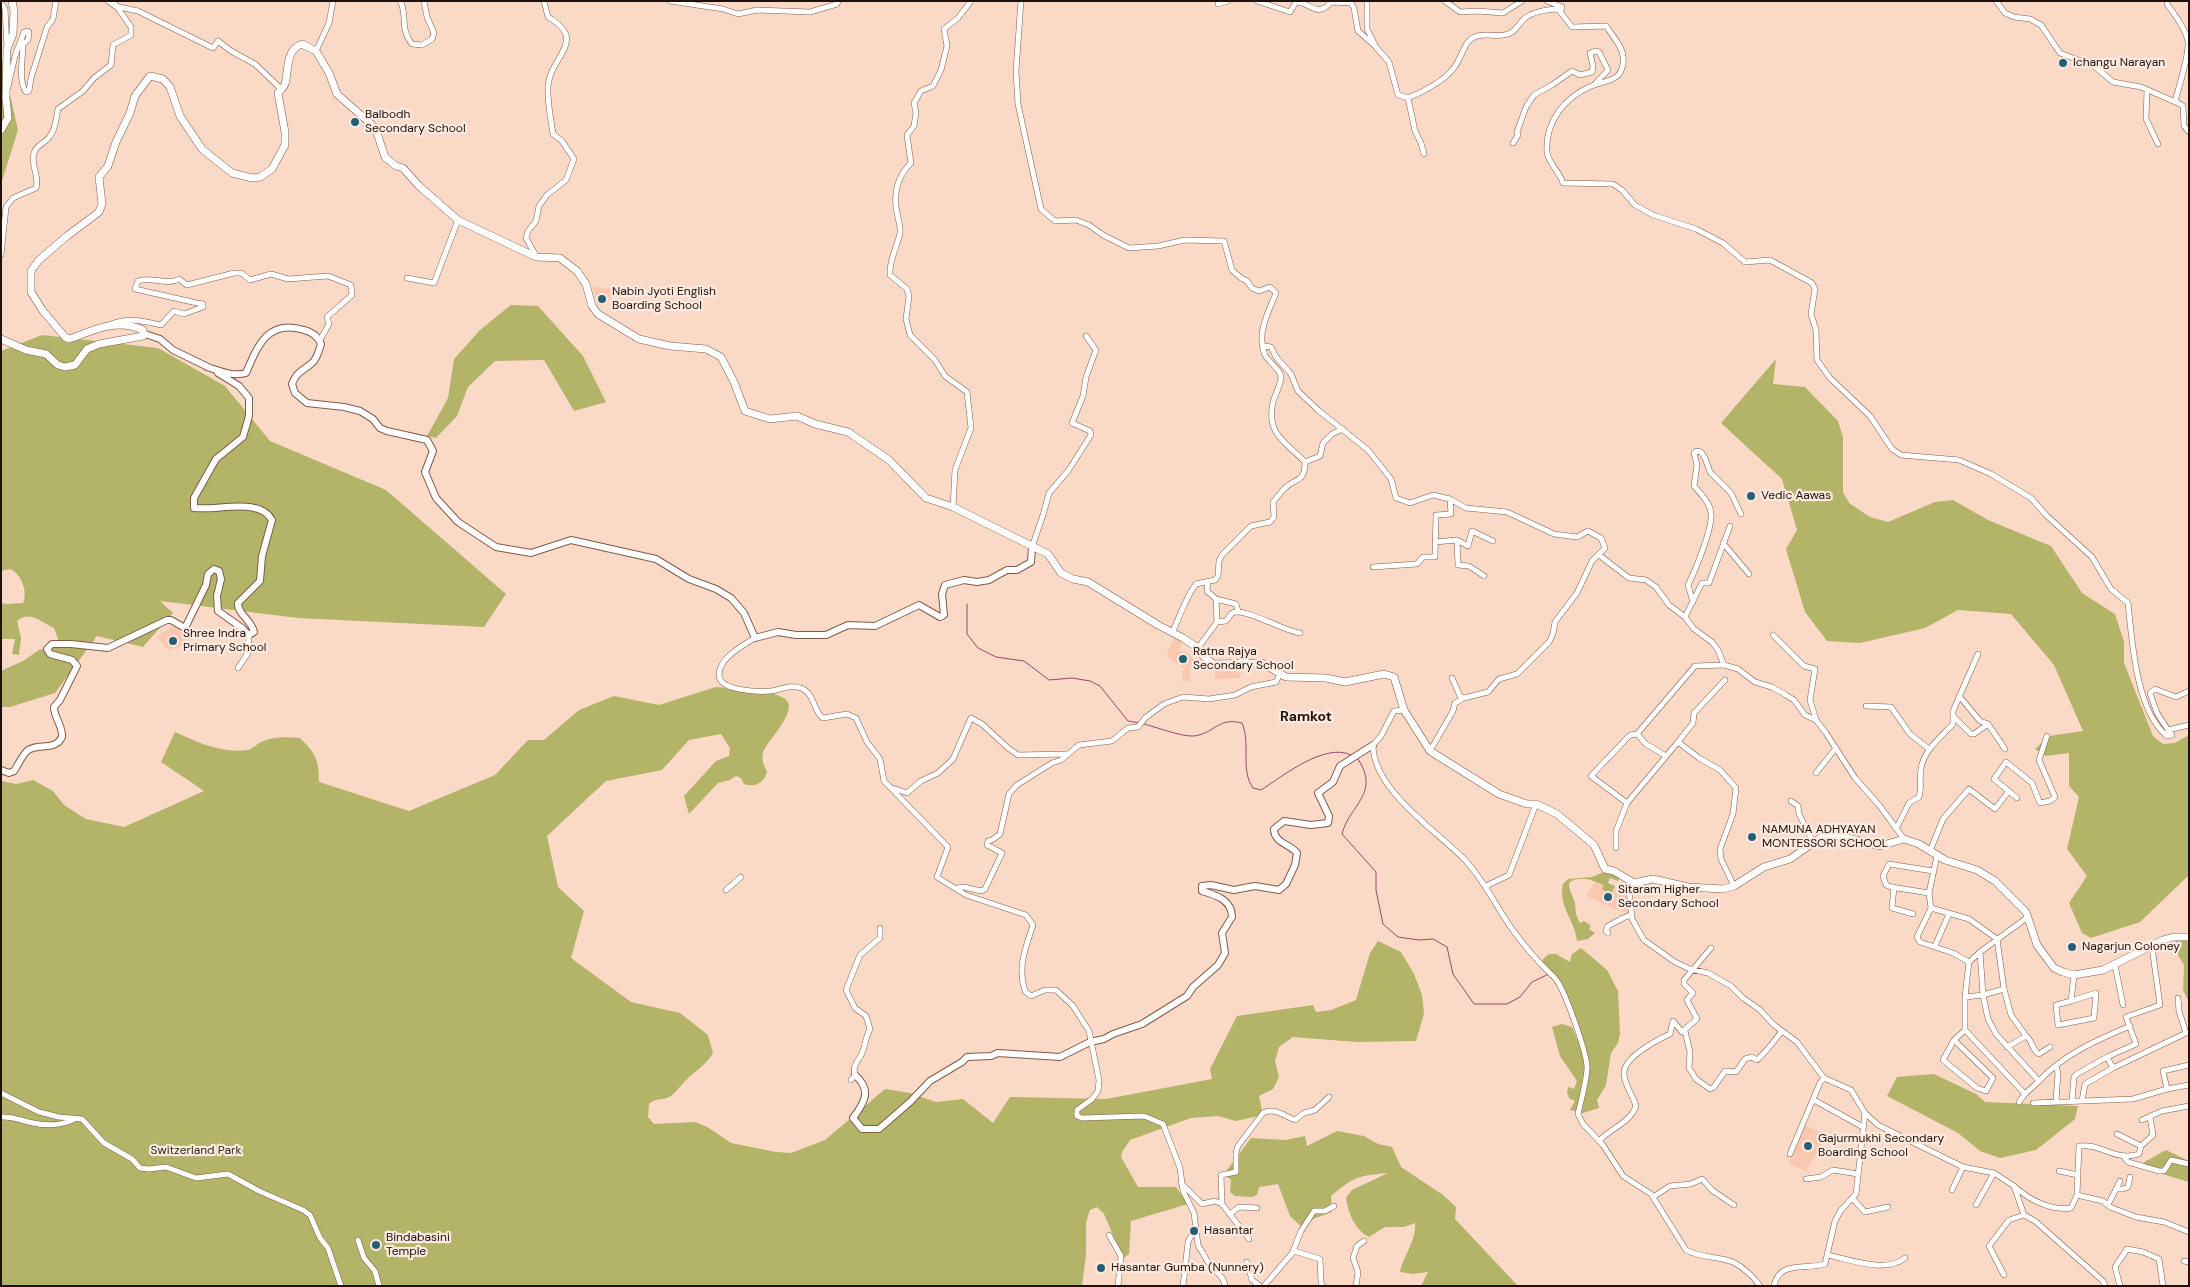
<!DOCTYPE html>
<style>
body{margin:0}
#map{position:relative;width:2190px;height:1287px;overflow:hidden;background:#fbd9c7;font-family:"DM Sans",sans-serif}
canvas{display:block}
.frame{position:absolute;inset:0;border:2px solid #1f1109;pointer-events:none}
</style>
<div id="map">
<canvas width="2190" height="1287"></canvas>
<div class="frame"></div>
</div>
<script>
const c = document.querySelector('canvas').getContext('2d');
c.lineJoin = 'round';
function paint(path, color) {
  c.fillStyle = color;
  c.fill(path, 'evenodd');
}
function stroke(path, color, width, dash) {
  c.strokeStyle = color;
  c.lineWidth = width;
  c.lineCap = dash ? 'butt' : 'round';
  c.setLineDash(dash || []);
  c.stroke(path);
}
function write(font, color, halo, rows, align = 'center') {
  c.font = font + ' "DM Sans",sans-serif';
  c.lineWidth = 4.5;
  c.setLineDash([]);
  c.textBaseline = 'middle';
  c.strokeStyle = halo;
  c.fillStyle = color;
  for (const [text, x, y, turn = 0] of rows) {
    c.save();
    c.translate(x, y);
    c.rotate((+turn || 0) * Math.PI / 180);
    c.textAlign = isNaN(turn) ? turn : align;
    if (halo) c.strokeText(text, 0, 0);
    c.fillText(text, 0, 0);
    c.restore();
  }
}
const built = new Path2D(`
 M592 286 609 289 618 291 617 295 612 296 601 307 597 302Z
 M172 626 184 631 187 645 168 650 157 637Z
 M1175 636 1183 641 1179 649 1189 654 1201 667 1197 670 1190 668V682L1182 681 1183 667 1169 658 1167 653Z
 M1239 666 1241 678 1215 679V669Z
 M1596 881 1604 886 1602 888 1610 893 1615 887 1627 894 1629 910 1627 914 1586 896Z
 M1805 1125 1825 1134 1819 1151 1806 1171 1788 1164Z`);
const green = new Path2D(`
 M1 55 18 130 1 184Z
 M511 305 538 306 583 356 606 402 574 411 544 360 495 361 468 387 457 416 436 438 427 436 448 398 454 359 480 330Z
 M42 335 158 348 225 386 270 441 386 490 506 594 484 627 298 618 160 601 173 613 143 647 97 636 55 693 10 707H1V671L23 661 39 650 56 646 58 639 54 628C41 622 30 610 17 621L21 638 19 655 12 654 15 639H1V603L7 604 23 603C28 592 22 576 11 569L1 571V351Z
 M1776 359 1773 384 1805 387 1838 421 1843 437V492L1849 503 1870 517 1888 522 1935 502 1953 500 1988 520 2051 546 2082 593 2115 614 2124 642V663L2153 736 2163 744 2175 743 2189 735V875L2140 922 2091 938 2082 933 2069 903 2087 876 2067 849 2079 797 2069 786V753L2046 756 2035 749 2049 736 2083 731 2054 665 2011 614 1958 610 1925 628 1860 643 1827 641 1805 612 1786 549 1797 530 1782 479 1721 423Z
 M716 687C737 689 763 688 782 697 804 707 766 741 763 753 761 760 764 765 767 772 764 783 754 788 744 784L741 778 736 776 730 780 718 783 689 814 684 796 716 761 729 756 730 748 721 734 689 740 662 770 606 781 547 836 558 887 584 911 571 958 631 1002 680 1013 708 1035 713 1053C706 1065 695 1071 685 1081 680 1086 676 1092 671 1096 663 1101 657 1097 649 1104L648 1117 654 1124 696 1122 709 1128 731 1143 776 1152 791 1153 825 1140 885 1089 910 1093 936 1102 963 1099 993 1123 1010 1097 1106 1099 1212 1079 1210 1069 1237 1016 1313 1005 1316 1012 1331 1010 1356 1000 1370 953 1378 941 1401 952 1414 974 1422 995 1424 1014 1416 1041 1357 1042 1293 1037 1279 1047 1275 1061 1279 1077 1273 1089 1259 1096 1263 1115 1236 1121 1218 1116 1191 1118 1130 1140 1122 1152 1121 1157 1138 1187H1176L1188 1204 1131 1221 1129 1254 1123 1259 1104 1214 1097 1207 1090 1210 1086 1222V1254L1082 1286H1V781L16 784 33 780 53 791 64 805 86 819 124 827 204 791 161 762 175 732C197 742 222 754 248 750 252 749 257 744 261 742 274 736 287 737 300 738 316 754 319 760 319 782L409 811 495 775 528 740H544L579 710 614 696 659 705Z
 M1604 872 1612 873 1620 878 1618 881 1610 878 1608 883 1615 886 1611 894 1602 889 1604 886C1595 880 1578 875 1569 883 1569 891 1573 896 1575 903 1576 913 1575 914 1580 923L1584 921 1591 926 1589 929 1595 933 1588 939 1577 941C1575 920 1558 907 1563 884L1568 879 1592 877Z
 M2189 936V1002L2183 990 2184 965 2178 955 2175 939Z
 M1581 948 1607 970 1618 991 1620 1034 1618 1043 1611 1053 1606 1085 1597 1100 1599 1108 1583 1113 1570 1110 1575 1101 1569 1098 1567 1092 1568 1087 1574 1089 1577 1081 1560 1056 1552 1027 1562 1024 1572 1027 1577 1039 1581 1037C1571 1007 1565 985 1542 962L1543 959 1549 954H1556L1570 962 1572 954Z
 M1934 1074 1976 1094 1985 1102 2078 1106 2075 1119 2036 1150 2000 1158 1980 1151 1958 1133 1887 1096 1897 1077Z
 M1337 1131 1364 1136 1378 1144 1392 1147 1401 1167 1443 1195 1456 1207 1455 1219 1518 1286H1421L1428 1272 1413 1274 1400 1272C1403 1256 1417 1240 1415 1223L1404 1227H1385L1369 1237C1355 1230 1348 1213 1346 1198L1352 1190 1388 1173C1357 1176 1355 1176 1331 1196L1332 1212 1313 1219 1304 1229 1290 1216 1278 1184 1259 1187 1257 1195 1252 1197 1235 1196 1230 1192 1231 1180 1224 1174 1251 1138 1285 1140 1305 1136 1307 1146Z
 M2166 1150 2189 1161V1182L2162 1174 2141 1164Z`);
const stream = new Path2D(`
 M967 604V634L978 648 996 657 1024 661 1049 680 1072 678 1090 681 1100 686 1128 721 1140 723
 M1144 724C1156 727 1182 737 1194 736 1216 733 1217 717 1242 723 1251 744 1240 770 1253 788L1261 790C1283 776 1325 742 1351 755
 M1358 759C1381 794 1349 805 1342 834L1376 872V890L1383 924 1398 937 1419 940 1433 939 1447 947 1453 974 1474 1004H1507L1520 997 1532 982 1549 974`);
const minor = new Path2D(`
 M108 1 115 6 138 11 213 48 218 41 231 51 255 64 281 89
 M400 1C408 14 399 28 412 44L422 45 432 39 434 33 427 17 424 1
 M670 1 723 9 738 14 757 10 810 12 837 4 838 1
 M1021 1 1016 71 1018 104 1041 209 1055 221 1076 220 1089 225 1103 235 1129 248 1158 246 1185 240 1224 241 1232 270 1241 278 1247 281 1252 288 1259 291 1270 287 1276 293C1268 313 1256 334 1265 355 1269 363 1280 368 1281 377 1281 384 1275 395 1273 402 1266 435 1286 442 1305 462 1305 484 1295 477 1284 489 1280 493 1277 498 1273 502L1274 517 1270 522 1251 526 1222 555 1219 561 1218 576 1215 580 1196 584C1185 598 1180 617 1172 633
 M1257 1 1290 12 1296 2C1311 2 1316 19 1331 2L1351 3 1354 8 1358 31 1375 46 1389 62 1398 95 1408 98C1422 92 1443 82 1453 69 1460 61 1462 50 1468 42 1479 29 1495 39 1508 34 1516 32 1519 23 1525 18 1534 11 1547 10 1558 9L1572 27 1606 26C1612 35 1622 46 1623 56 1624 63 1622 73 1616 77 1608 82 1599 83 1591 86 1564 98 1545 122 1547 152 1548 163 1560 172 1563 183L1613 184 1622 190 1635 205 1653 215 1696 229 1723 243 1745 262 1770 260 1812 283 1815 289 1811 314 1816 330 1817 360 1830 378 1870 416 1892 449 1901 455 1959 460 1991 474 2031 498 2046 515 2092 557 2111 589 2128 603C2132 641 2136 711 2167 736L2172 735 2168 730 2189 725
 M1367 1V29L1375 45
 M1445 1 1460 12 1478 11 1503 13 1522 1
 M1547 1 1562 7 1561 11
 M1996 1 2005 13 2014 17 2030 19 2041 25 2060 53 2094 66 2113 82 2141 87 2180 104 2183 106 2184 126 2189 132
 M1 3 5 8 7 48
 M1218 4 1228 1
 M2167 4C2173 12 2187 32 2188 42 2189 56 2179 87 2175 101
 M316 51 329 23 333 1
 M8 87 15 56 24 32 27 31 29 32 28 40 23 44C23 57 18 82 26 92L29 91 31 78 47 27 53 19 56 1
 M2147 90 2146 119 2158 144
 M1408 98 1415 131 1421 143 1424 154
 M1513 143 1518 135 1517 132 1526 107 1534 95 1552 85 1572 71 1580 75 1592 72 1593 66 1590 53 1595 51 1599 52 1608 70 1594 85
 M1 255 6 207 13 198 36 188C40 176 30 165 34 153 36 145 46 143 50 136 56 129 56 118 58 109L83 91 94 78 111 65 113 45 131 35V27L113 1
 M536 256 526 238 528 231 536 221 539 206 547 195 566 180 574 159 562 141 553 134C551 119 547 102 548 86 550 56 589 41 548 17L544 1
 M407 278 434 283 458 220
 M111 324C129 317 143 321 161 325L174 311 184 314 203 307V304L197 303 135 289 138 281C152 276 167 286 179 279L187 285 234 273H241L250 280 271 274 288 279 328 276 351 285 352 295 327 317 329 324 320 340
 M1264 346 1271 347 1276 357 1291 374 1298 391 1318 410 1368 450 1391 479 1396 498 1410 503 1433 495 1450 499 1466 508 1507 512 1554 534 1577 537 1588 531 1601 538 1605 548 1592 561 1577 593 1555 622 1553 634 1549 642 1517 674 1499 679 1488 692 1464 698 1455 703 1453 711 1430 751
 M1305 462 1320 456 1323 443 1332 434 1343 429
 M953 507 955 470 971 428 967 392 945 376 935 360 910 335 906 319 909 296 907 289 890 275C889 259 897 248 900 233 901 227 898 219 897 213 893 193 897 177 911 163L907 135 914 126 916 113 914 103 921 91 933 86 941 70 947 46 944 29 958 18 971 1
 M1457 540 1468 546 1472 531 1493 541
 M1435 542 1457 540 1458 565 1469 566 1484 576
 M1723 543 1749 574
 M1032 547 1043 515 1049 493 1068 471 1091 435 1090 431 1072 423 1083 396 1086 377 1096 350 1086 336
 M1599 555 1629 578 1646 580 1656 587 1669 605 1685 617 1694 629 1712 642 1718 650 1724 665 1738 669 1755 682 1772 687 1786 695 1794 700 1805 715 1816 720
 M1373 567 1417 564 1423 557H1435L1436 515 1451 514 1450 499
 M1216 599 1236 604 1238 611
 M1693 602 1688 585C1695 571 1713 528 1711 513 1710 503 1701 494 1694 486L1697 465 1694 453 1696 451 1701 452 1705 458 1710 472 1731 493 1741 514
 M1685 617 1702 583H1709L1730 526
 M1217 622 1226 621 1232 613C1245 607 1283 631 1300 633
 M1773 635 1804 666 1815 669 1810 700 1816 720 1826 733 1855 778 1879 805 1904 839
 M755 638C743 645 719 658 719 675 719 691 759 692 771 691 781 690 789 684 801 688 815 694 813 711 823 718L847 714 856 718 867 742 880 759 884 781 948 847 937 877 966 895 1026 915 1033 925C1026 947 1017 967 1025 991L1031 996 1045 990H1056L1073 1006 1089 1031 1099 1080 1098 1091 1092 1099 1077 1110V1116L1082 1118 1144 1116 1163 1124 1180 1168 1183 1191 1194 1213 1198 1245 1208 1262 1223 1279 1225 1286
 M1198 648 1217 622 1216 599 1207 591 1208 581
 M238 668 248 653 249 635
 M1452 678 1460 696 1464 698
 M1960 697 1980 721 1988 724 2005 749
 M1866 706 1891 707 1910 734 1929 749
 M1404 710 1394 711 1381 736 1373 745C1373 790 1437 831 1465 860 1485 881 1496 907 1512 929 1525 947 1539 963 1554 977 1564 986 1588 1056 1587 1069 1586 1084 1581 1100 1578 1114L1583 1124 1603 1145 1623 1176 1651 1194 1686 1250C1700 1258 1718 1256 1733 1262 1743 1267 1754 1277 1760 1286
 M1953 716 1971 734H1974L1988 724
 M2168 730 2157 713 2150 693 2155 689 2176 697 2189 691
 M1637 734 1630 735 1591 776 1627 803 1678 742 1699 758 1720 770 1736 788 1733 814 1720 849 1721 859 1734 886
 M1678 742 1693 723 1694 713 1725 680
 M1666 756 1646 744 1637 734 1695 666 1724 665
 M1816 773 1836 748
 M893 788 907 793 921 781 938 773 953 759 971 718 982 724 1008 748 1018 755 1067 754
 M2017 798 1994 779 2006 762 2032 783 2040 803 2050 801 2055 797 2039 760 2047 736
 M1791 801 1798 806 1799 814 1813 842
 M1896 829 1909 803 1919 797C1922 788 1919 779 1921 769 1923 751 1941 737 1953 724V711L1978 654
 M1616 848V831L1627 803
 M1930 851 1943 819 1969 789 1995 809 2009 791
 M1937 856 1929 893 1931 908 1969 919 1997 939 2004 989
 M1632 882 1629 889 1632 919 1644 940 1675 962 1690 969 1708 973 1731 986 1743 998 1759 1009 1774 1025 1797 1042 1824 1078 1851 1090 1865 1113 1878 1125 1963 1167 1994 1173 2014 1186
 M1486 886 1509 875 1536 804
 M1894 887 1892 908 1913 914
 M957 888 964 887 981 891 985 889 1002 853 987 845 988 841 992 840 1000 834 1009 794 1017 785 1052 763 1061 760 1079 745 1112 741 1128 728 1138 727 1145 718 1164 704 1183 697 1209 699 1235 695 1251 687 1276 682 1280 674
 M726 890 741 877
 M1929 893 1891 887 1886 885 1883 876 1889 864 1933 871
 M1931 908 1917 937 1920 942 1953 953 1969 962
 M1608 933 1606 931 1608 926 1623 918 1631 915
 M1935 946 1949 914
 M1980 952 2028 917
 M2115 965 2123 1005
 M1965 997 1969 962 1980 952 1983 995 2004 989 2011 1015 2026 1036 2007 1047
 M2071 1001 2096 993 2094 1018 2058 1025 2056 1005 2071 1001 2074 975
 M1685 1031 1690 1052 1689 1068 1696 1079 1710 1089 1714 1087 1725 1071 1736 1072 1745 1059 1752 1057 1757 1060C1768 1050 1773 1042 1782 1031
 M2026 1036C2033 1041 2032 1051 2039 1054L2050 1047
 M1954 1040 1943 1060 1977 1088 1986 1091 1993 1078 1954 1040 1965 1030
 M2107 1057 2136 1044 2126 1017 2160 1005 2152 947
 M2189 1065 2163 1071 2167 1089 2189 1085
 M851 1080 855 1075C852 1064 859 1061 862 1053 866 1044 865 1038 870 1029L866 1016 855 1008 846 990 860 955 880 938V928
 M1 1093 39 1112 59 1117 82 1119 104 1143 132 1159 140 1168 149 1169 166 1167 196 1178 228 1174 259 1191 303 1210 310 1215 320 1238 328 1248 341 1286
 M2025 1094 2039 1081
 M1814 1100 1863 1127
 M2056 1101 2058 1073 2056 1066
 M2072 1101 2074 1077 2077 1074 2107 1057 2113 1068 2186 1033 2179 1011 2178 998
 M2082 1101 2085 1084 2113 1068
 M2019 1102 2025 1094 1965 1030V997L1983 995 1988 1019 1996 1034 2039 1081C2064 1054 2097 1040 2130 1026
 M2033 1103 2133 1099 2167 1089
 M1 1117C13 1116 22 1121 33 1123 46 1126 61 1125 73 1120
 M2142 1120 2162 1111 2189 1106
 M2117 1134 2141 1146
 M1600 1140C1611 1128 1630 1123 1636 1106 1633 1095 1624 1085 1624 1073 1624 1057 1657 1040 1670 1034L1673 1021 1682 1032 1697 1019 1687 1000 1693 993 1684 984V980L1711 948
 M1790 1154 1820 1083 1824 1078
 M2124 1157 2128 1162 2159 1171H2164L2171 1160 2189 1164
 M2059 1171 2078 1175
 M1806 1179 1821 1177 1833 1170 1858 1174
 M1181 1183 1202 1204 1215 1201 1222 1204 1249 1239
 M2117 1189H2123L2128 1187 2130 1177
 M1952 1190 1963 1167
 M2077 1195 2079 1146C2101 1143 2116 1162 2139 1154L2141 1146 2153 1135 2150 1117
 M1653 1197 1670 1186 1691 1184 1702 1179 1713 1191 1734 1205
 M1852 1198 1865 1212 1888 1207
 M1222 1204 1221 1175 1236 1172V1152L1238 1146 1263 1113C1275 1107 1284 1116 1295 1120L1304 1113 1315 1110 1329 1097
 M1976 1205 1994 1173
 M2108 1205 2120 1181
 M1230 1214 1239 1207 1257 1208
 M1109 1235 1121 1256 1118 1286
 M358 1240 364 1258 375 1271 379 1286
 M1293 1251 1301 1231 1314 1211H1325L1334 1206
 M1827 1255C1849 1259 1885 1274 1905 1258
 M2184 1261 2189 1262
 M1247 1262 1252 1280 1260 1286
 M2004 1275 1989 1246 2009 1220 2024 1215
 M1183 1286 1188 1242 1195 1228
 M1264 1286 1294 1251 1320 1259 1321 1283 1323 1286
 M1356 1286 1358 1272 1353 1258 1357 1246 1364 1241
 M1774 1286C1779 1260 1806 1270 1825 1264L1835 1221 1841 1210 1856 1194 1865 1113
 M2105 1286 2103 1281 2035 1221 2024 1215 2014 1186C2028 1199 2050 1211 2071 1208L2077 1195 2103 1201 2110 1207 2136 1217 2164 1222 2189 1232
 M2120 1286 2115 1267 2127 1249 2143 1252 2159 1259 2163 1286`);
const tertiary = new Path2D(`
 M142 333 160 339 173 350 210 368
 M207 367C220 371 233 377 246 373 258 345 268 319 304 330 312 332 318 336 321 344 319 350 317 359 312 363 303 371 296 372 292 384L295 393 307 403 344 407 360 411 373 419 380 428 387 431 427 440 433 451 425 472 436 498 458 522 496 547 531 553 571 540 656 559 689 579 716 589 731 598 744 613 755 638 778 632 796 635H826L848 625 875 626 919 605 940 617 944 615 942 594 945 585 964 580 977 582 989 580 1007 570H1017L1031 562 1032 547
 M1 770 9 773 14 771C18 765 22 756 27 751 37 742 55 752 62 737 63 726 54 718 54 707L60 700 77 666 72 660 50 654 47 649 52 644H71L108 648 167 620H171L185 628 206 585 208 574 214 569 219 571 221 579 217 596 218 611 242 628 249 635 254 632C251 619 237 614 238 603L260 581 262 556 272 520C260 497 218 511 194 508V498L216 459 243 437 249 416V398L239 386 218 373
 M855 1075C872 1090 865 1102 853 1118L862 1129H879L910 1102 930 1081 962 1062 967 1057 991 1056 998 1053 1060 1057 1090 1042 1104 1039 1113 1034 1142 1024 1187 996 1193 987 1218 965 1225 953 1222 933 1232 917C1232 900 1216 895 1202 891V886L1211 885 1234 890 1255 886 1279 890 1286 884 1295 865 1297 853C1290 844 1274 843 1274 829L1284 821 1311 825 1328 823 1329 816 1318 793 1333 782 1340 766 1373 745`);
const secondary = new Path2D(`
 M1 130 8 118 6 98 7 49 13 34 14 11 12 1
 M1 339 26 350 46 354 58 365 65 367 75 365 87 349 99 344 143 336V330C119 319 98 328 75 337L69 339 65 337 43 311 31 292V271L39 260 67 236 99 212 102 204 99 177 108 166 116 142 130 113 135 96 150 76 163 79 170 87 180 116 202 149 232 173 252 178 260 177 272 169 285 145V132L278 93C280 90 284 88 285 84 289 70 285 50 302 44L316 51 329 73 337 94 371 124 377 133 385 157 396 166 403 168 419 186 458 220 536 257 560 258 577 271 586 284 592 306 598 314 639 339 670 346 706 349 721 357 734 382 745 411 770 419 797 416 815 424 848 432 889 460 926 498 953 507 1048 554 1061 573 1073 579 1088 582 1158 625 1183 638 1198 648 1204 657 1214 664 1262 663 1286 677 1326 678 1345 682 1384 674 1394 677 1404 710 1430 751 1499 794 1527 804H1536L1557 814 1594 845 1605 869 1614 871 1634 883 1653 879 1688 887 1723 889 1734 886 1764 867 1790 859 1823 836 1836 835 1880 846 1904 839 1919 844 1945 860 1977 870 1995 881 2026 912 2037 945 2054 968 2063 972 2074 975 2103 970 2163 940 2173 937H2189`);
const markers = [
 [2063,63,5,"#245e77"],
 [355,122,5,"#245e77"],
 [602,299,5,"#245e77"],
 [1751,496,5,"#245e77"],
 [173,641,5,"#245e77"],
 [1183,659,5,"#245e77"],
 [1752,837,5,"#245e77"],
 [1608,897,5,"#245e77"],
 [2072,947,5,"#245e77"],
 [1808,1146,5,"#245e77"],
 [1194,1231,5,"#245e77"],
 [376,1245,5,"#245e77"],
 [1101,1268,5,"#245e77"]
];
const poiNames = [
 ["Ichangu Narayan",2073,63],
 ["Balbodh",365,115],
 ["Secondary School",365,129],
 ["Nabin Jyoti English",612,292],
 ["Boarding School",612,306],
 ["Vedic Aawas",1761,496],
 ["Shree Indra",183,634],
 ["Primary School",183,648],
 ["Ratna Rajya",1193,652],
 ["Secondary School",1193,666],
 ["NAMUNA ADHYAYAN",1762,830],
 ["MONTESSORI SCHOOL",1762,844],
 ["Sitaram Higher",1618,890],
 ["Secondary School",1618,904],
 ["Nagarjun Coloney",2082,947],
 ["Gajurmukhi Secondary",1818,1139],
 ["Boarding School",1818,1153],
 ["Hasantar",1204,1231],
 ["Bindabasini",386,1238],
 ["Temple",386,1252],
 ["Hasantar Gumba (Nunnery)",1111,1268]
];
const parkNames = [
 ["Switzerland Park",196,1151]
];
const neighbourhoodNames = [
 ["Ramkot",1306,717]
];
paint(built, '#fac8af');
paint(green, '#b3b467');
stroke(stream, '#98496e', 1);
stroke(minor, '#805b48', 6);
stroke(tertiary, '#805b48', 8);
stroke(secondary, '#805b48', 8);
stroke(minor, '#fff', 5);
stroke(tertiary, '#fff', 6);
stroke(secondary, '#fff', 7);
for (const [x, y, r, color] of markers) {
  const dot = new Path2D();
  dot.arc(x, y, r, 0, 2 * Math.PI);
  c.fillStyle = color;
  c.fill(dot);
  stroke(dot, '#fceae1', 2);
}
write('12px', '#1f1109', '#fceae1', poiNames, 'left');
write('12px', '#2c2c17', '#fceae1', parkNames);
write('bold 14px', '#1f1109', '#fceae1', neighbourhoodNames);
</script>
